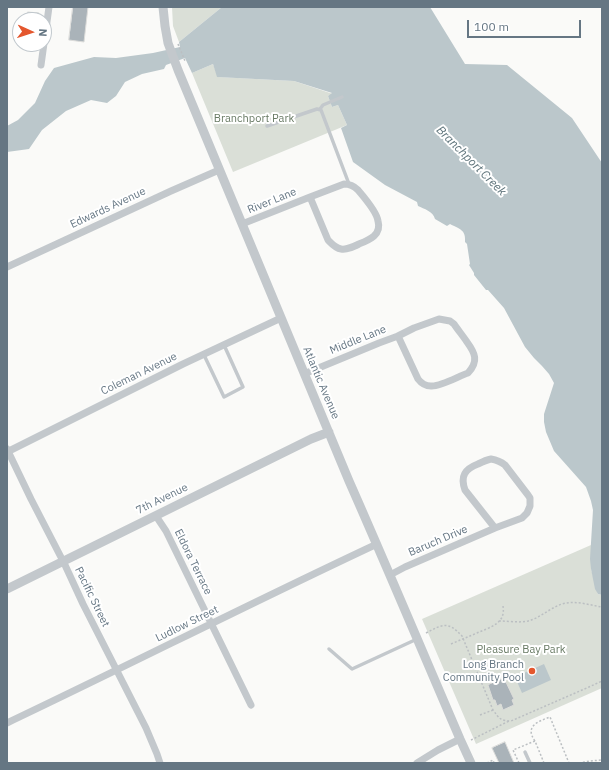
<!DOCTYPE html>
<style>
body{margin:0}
#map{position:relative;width:609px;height:770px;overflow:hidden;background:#fafaf8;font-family:"IBM Plex Sans",sans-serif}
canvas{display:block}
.frame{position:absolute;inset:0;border:8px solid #657683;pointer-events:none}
.north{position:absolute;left:12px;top:12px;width:40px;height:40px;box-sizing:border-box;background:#fff;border:1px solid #c1c8cd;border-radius:50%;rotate:93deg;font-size:11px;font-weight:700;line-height:16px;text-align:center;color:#657683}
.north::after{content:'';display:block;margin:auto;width:14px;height:18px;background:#e4572e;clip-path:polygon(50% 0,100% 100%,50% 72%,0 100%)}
.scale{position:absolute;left:467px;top:20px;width:114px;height:18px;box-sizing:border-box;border:2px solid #657683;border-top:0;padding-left:5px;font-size:12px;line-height:14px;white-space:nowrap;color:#657683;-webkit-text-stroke:3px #fff;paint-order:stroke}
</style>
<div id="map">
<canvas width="609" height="770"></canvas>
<div class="frame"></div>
<div class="north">N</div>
<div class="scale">100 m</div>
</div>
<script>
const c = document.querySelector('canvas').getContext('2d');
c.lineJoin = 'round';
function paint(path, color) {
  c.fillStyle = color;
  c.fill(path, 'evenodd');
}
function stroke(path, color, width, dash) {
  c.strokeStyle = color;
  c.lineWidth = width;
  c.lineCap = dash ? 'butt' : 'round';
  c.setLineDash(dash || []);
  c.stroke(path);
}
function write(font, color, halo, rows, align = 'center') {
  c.font = font + ' "IBM Plex Sans",sans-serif';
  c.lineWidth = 4;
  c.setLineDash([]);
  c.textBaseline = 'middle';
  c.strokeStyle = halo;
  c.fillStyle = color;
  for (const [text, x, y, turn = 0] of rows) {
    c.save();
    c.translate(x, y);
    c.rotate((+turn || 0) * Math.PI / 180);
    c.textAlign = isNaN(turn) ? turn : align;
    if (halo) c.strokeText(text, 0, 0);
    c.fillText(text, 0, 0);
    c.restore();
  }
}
const green = new Path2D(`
 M172 7H222L179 42 173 26Z
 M213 64 218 77 294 81 333 94 328 96 332 107 338 105 347 125 233 172 192 73Z
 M591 545V569L598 594 602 595V688L476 744 422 619Z`);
const water = new Path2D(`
 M222 7H430L465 64 507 65 572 118 602 163V595L598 594 595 589 591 569 590 559 593 510 591 501 586 487 554 451 546 432 544 422V414L554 383 549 374 542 366 534 358 525 347 504 308 488 290H486L474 275V273L469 265 470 264 467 244 465 242C466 230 460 229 450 224L447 226 435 219C433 211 424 209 418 206L417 202 385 185 353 162 341 128 347 125 338 105 332 107 328 96 332 93 294 81 217 77 213 64 192 73 185 58 166 65 164 69 142 74 125 82 116 96 107 103 91 100 66 111 42 130 29 149 7 152V126L18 120 35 103 45 81 54 68 94 57 116 58 153 53 180 47 179 42Z
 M544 664 551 680 522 693 515 677Z`);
const building = new Path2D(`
 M73 7H88L84 42 69 40Z
 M28 12 39 13 38 20H27Z
 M504 678 514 699 512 700 514 705 503 710 501 704 497 706 495 700H493L488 685Z
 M505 742 514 763H499L492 748Z`);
const path = new Path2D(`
 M178 44 185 61
 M499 621C508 621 519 623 528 621 540 618 550 608 562 604 575 600 589 605 602 607
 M426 633C443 624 448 621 462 636L493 710C499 718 500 721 511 721L589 687 602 681
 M451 644C460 640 468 637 477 633 490 627 506 624 503 606
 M480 715 493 710
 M471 740 509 721
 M535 741C524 726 539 721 550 717L569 763
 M487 763 493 760 494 763
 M519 763 513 750 535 741 544 763
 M579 763 590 761 602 760`);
const service = new Path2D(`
 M320 109 323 105 342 97
 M267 126 317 109 321 110 349 184
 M204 355 224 397 243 387 224 345
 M329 649 352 669 417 639
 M525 752 530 763`);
const minor = new Path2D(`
 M41 65 49 7
 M344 184C350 184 354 186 358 190 364 197 377 212 378 221 382 235 369 240 359 244 353 247 347 250 341 249 335 248 332 244 328 240L310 197Z
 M242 224 310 197
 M7 267 171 191 219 170
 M439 319 450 321 454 324C458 330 463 336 467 342 475 353 479 361 468 373 459 376 440 387 431 386 426 386 421 383 418 379L398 336 414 328Z
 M304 374 379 343 398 336
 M7 449 31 499 65 565 83 604 146 728 157 754 160 763
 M7 452 183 364 281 318
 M491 459C497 460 500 461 505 465L528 495 530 498V506L527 513 522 518 495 528 465 490C460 476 465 469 478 464 482 462 486 460 491 459Z
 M156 516 166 531 251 705
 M390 575 405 567 495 528
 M7 723C131 664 253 602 377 544
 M417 763 438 750 460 739`);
const tertiary = new Path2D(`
 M163 7 165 26 168 43 178 70 349 481C387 567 423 653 460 739L471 763
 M7 589 311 439 329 432`);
const markers = [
 [532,671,4,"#e4572e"]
];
const parkNames = [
 ["Branchport Park",254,119],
 ["Pleasure Bay Park",521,650]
];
const streetNames = [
 ["River Lane",272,201,-22],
 ["Edwards Avenue",108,208,-25],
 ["Middle Lane",358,340,-22],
 ["Coleman Avenue",139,374,-26],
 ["Atlantic Avenue",321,383,67],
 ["7th Avenue",162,499,-26],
 ["Baruch Drive",438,541,-23],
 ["Eldora Terrace",193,562,64],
 ["Pacific Street",92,597,64],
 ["Ludlow Street",187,624,-26]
];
const poiNames = [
 ["Long Branch",524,665],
 ["Community Pool",524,678]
];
const waterNames = [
 ["Branchport Creek",471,161,45]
];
paint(green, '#dadfd7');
paint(water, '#bbc7cb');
paint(building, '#aab3b9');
stroke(building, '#dcdcda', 1);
stroke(path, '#bbbfc2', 1.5, [2, 2]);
stroke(service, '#c3c8cc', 3.5);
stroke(minor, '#c3c8cc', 7);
stroke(tertiary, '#c3c8cc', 9);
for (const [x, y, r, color] of markers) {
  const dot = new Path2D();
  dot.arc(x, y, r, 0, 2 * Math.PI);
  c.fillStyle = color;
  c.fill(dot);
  stroke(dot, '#fff', 1.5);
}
write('11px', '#687a64', '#fff', parkNames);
write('11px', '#657683', '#fff', streetNames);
write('11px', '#657683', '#fff', poiNames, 'right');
write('italic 12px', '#60757c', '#fff', waterNames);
</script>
